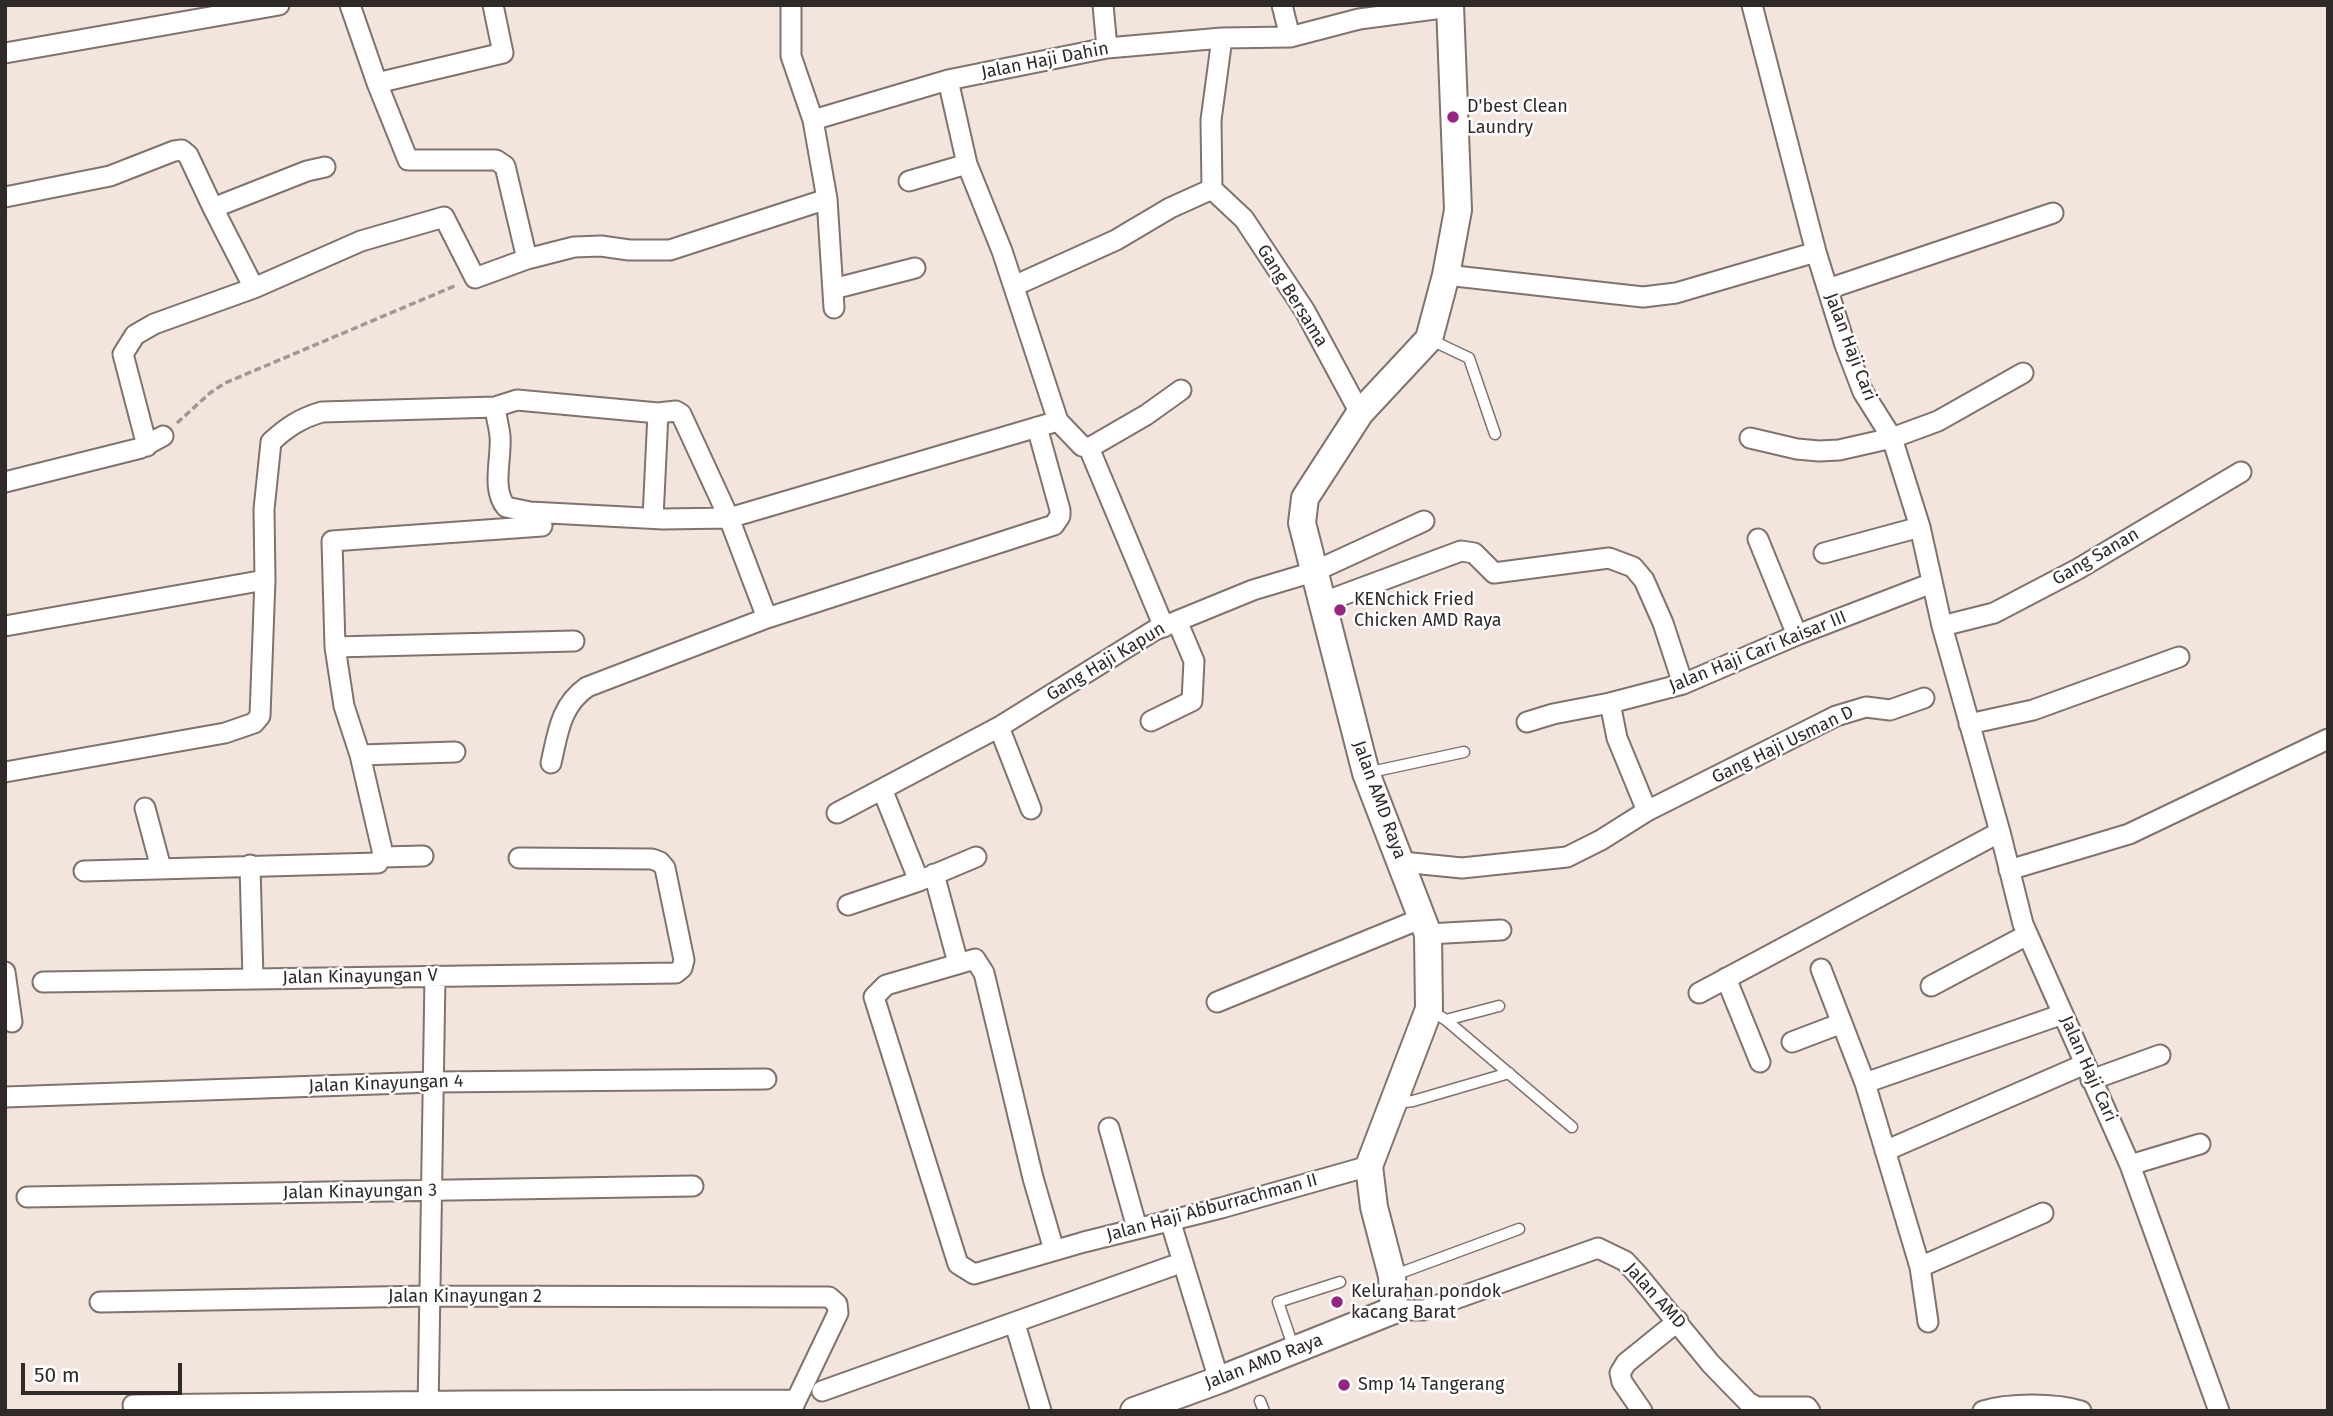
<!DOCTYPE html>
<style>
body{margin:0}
#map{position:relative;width:2333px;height:1416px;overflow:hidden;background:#f3e4dd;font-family:"Fira Sans",sans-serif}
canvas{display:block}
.frame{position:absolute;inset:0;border:7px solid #2f2927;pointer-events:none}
.scale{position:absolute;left:21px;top:1363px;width:161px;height:32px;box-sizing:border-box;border:4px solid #2f2927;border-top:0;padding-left:9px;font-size:21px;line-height:24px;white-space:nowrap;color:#2f2927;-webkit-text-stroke:5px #fff;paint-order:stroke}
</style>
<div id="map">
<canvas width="2333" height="1416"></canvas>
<div class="frame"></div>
<div class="scale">50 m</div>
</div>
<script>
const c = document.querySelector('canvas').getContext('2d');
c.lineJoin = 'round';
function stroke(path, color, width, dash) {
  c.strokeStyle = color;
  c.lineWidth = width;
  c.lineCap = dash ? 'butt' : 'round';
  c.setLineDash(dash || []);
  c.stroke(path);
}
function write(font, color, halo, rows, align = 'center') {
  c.font = font + ' "Fira Sans",sans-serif';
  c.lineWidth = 5;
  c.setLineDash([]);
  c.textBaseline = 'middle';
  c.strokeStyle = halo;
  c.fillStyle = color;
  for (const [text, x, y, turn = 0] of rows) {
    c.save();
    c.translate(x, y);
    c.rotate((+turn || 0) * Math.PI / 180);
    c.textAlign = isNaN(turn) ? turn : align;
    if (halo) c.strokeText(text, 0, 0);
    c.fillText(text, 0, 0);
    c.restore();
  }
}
const path = new Path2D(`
 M177 423 210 393 225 383 457 285`);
const lane = new Path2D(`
 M1431 340 1469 358 1495 434
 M1366 773 1464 752
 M1430 1010 1446 1020 1572 1127
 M1446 1020 1499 1006
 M1397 1103 1413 1101 1509 1073
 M1392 1276 1519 1229
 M1294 1349 1278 1302 1340 1282
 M1260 1401 1264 1411`);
const street = new Path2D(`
 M350 5 377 83 408 160H496L505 166 527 259
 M791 5V56L813 120 827 199 834 308
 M1103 5 1107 48
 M1282 5 1290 37
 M1752 5 1816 252 1845 345 1863 392 1892 438 1920 527 1942 626 2000 832 2023 924 2130 1165 2219 1411
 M5 53 279 5
 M948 80 967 164 1002 251 1058 421 1082 446 1089 448
 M377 83 503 53 493 5
 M813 120 948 80 1107 48 1222 38 1290 37 1359 19 1450 7
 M909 181 967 164
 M1212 189 1244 219 1305 311 1360 413
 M1212 189 1211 120 1222 38
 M5 197 110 176 174 151 182 150 188 155 213 208 307 171 325 167
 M213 208 254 288
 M1446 275 1643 297 1676 293 1816 252
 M1014 286 1116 240 1170 208 1212 189
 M833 289 915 268
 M1828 289 2053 213
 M495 407C496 417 499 426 500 436 502 458 491 489 506 507L530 512 663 519 729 518 1058 421
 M1750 438 1797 449 1819 451 1839 450 1892 438 1938 421 2023 373
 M147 446 123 354 135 335 154 324 254 288 361 241 444 217 475 278 527 259 574 247 601 246 629 250H670L827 199
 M1089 448 1164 627
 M1089 448 1146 415 1181 390
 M5 482 141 448 163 436
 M653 518 658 413
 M1758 539 1797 635
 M1824 553 1920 527
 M265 580 264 509 271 442C287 427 301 418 322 412L495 407 517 400 658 413 676 411 681 414 729 518 767 618 587 687C560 706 558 733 551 763
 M1321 603 1461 551 1474 553 1494 573 1609 558 1633 567 1644 580 1663 623 1683 684
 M767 618 1054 525 1060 516V510L1037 427
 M5 626 265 580 260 716 254 723 225 733 5 772
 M1942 626 1994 613 2078 569 2241 472
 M335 647 574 641
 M1610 703 1617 738 1647 811
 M1151 721 1192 701 1194 661 1177 621
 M1527 722 1553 714 1610 703 1683 684 1797 635 1932 583
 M1969 724 2033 710 2179 657
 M999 727 1031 809
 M360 755 455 752
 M882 789 919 881
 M145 808 161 868
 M837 813 999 727 1155 630 1253 590 1313 572 1424 521
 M382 857 423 856
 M1402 862 1462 868 1567 857 1601 840 1647 811 1836 716 1866 707 1890 710 1924 698
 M250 865 253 979
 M2009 870 2129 834 2328 739
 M84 871 378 863 383 854 360 755 344 706 335 647 332 541 542 526
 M934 874 958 963
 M848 905 919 881 976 857
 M1428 934 1501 930
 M1821 969 1865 1083 2063 1014
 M5 972 12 1022
 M1726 978 1760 1062
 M43 982 676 973 682 968 684 960 665 868 660 862 652 859 519 858
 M1931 986 2027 935
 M1699 993 2000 832
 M1217 1002 1420 919
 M1792 1042 1842 1023
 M2091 1080 2160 1055
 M1865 1083 1920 1267 1928 1322
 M5 1097 434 1082 766 1079
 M1109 1128 1137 1228
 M1885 1151 2085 1064
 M2130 1165 2200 1144
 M27 1197 693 1186
 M1170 1220 1219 1380
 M1054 1250 1033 1178 984 973 975 959 886 985 874 997 958 1264 974 1274 1084 1242 1221 1208 1369 1166
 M1920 1267 2043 1213
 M100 1302 430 1296 829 1297 837 1304 838 1313 791 1411
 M1394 1310H1424L1598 1248 1625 1261 1638 1275 1711 1364 1748 1402 1757 1407H1807L1810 1411
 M1015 1324 1041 1411
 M822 1391 1172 1266
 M133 1405 466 1401 795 1400
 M428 1411 435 976
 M1642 1411 1622 1382 1620 1373 1626 1363 1678 1321
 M1983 1411C2009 1403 2055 1403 2081 1411`);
const secondary = new Path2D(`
 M1134 1411 1219 1380 1394 1310 1392 1276 1374 1207 1369 1166 1429 1009 1428 934 1366 773 1302 523 1305 498 1360 413 1429 339 1446 275 1458 210 1450 5`);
const markers = [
 [1453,117,7,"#982481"],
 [1340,610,7,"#982481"],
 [1337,1302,7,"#982481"],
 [1344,1385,7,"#982481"]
];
const streetNames = [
 ["Jalan Haji Dahin",1045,61,-11],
 ["Gang Bersama",1292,296,58],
 ["Jalan Haji Cari",1850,347,69],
 ["Gang Sanan",2096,557,-30],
 ["Jalan Haji Cari Kaisar III",1758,652,-22],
 ["Gang Haji Kapun",1106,662,-31],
 ["Gang Haji Usman D",1783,745,-26],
 ["Jalan AMD Raya",1379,800,70],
 ["Jalan Kinayungan V",360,977,-1],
 ["Jalan Haji Cari",2088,1069,66],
 ["Jalan Kinayungan 4",386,1084,-2],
 ["Jalan Kinayungan 3",360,1192,-1],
 ["Jalan Haji Abburrachman II",1212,1208,-15],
 ["Jalan AMD",1655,1296,48],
 ["Jalan Kinayungan 2",465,1297],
 ["Jalan AMD Raya",1264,1362,-21]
];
const poiNames = [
 ["D'best Clean",1467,107],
 ["Laundry",1467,128],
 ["KENchick Fried",1354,600],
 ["Chicken AMD Raya",1354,621],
 ["Kelurahan pondok",1351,1292],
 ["kacang Barat",1351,1313],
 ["Smp 14 Tangerang",1358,1385]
];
stroke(lane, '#80726c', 13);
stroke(street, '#80726c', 23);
stroke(secondary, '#80726c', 30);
stroke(path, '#a29792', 3.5, [7, 3.5]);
stroke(lane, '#fff', 10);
stroke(street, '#fff', 19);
stroke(secondary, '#fff', 26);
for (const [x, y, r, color] of markers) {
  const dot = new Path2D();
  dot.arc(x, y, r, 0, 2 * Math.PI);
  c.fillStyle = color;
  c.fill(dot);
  stroke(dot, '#fff', 2.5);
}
write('18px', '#2f2927', '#fff', streetNames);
write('18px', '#2f2927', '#fff', poiNames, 'left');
</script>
